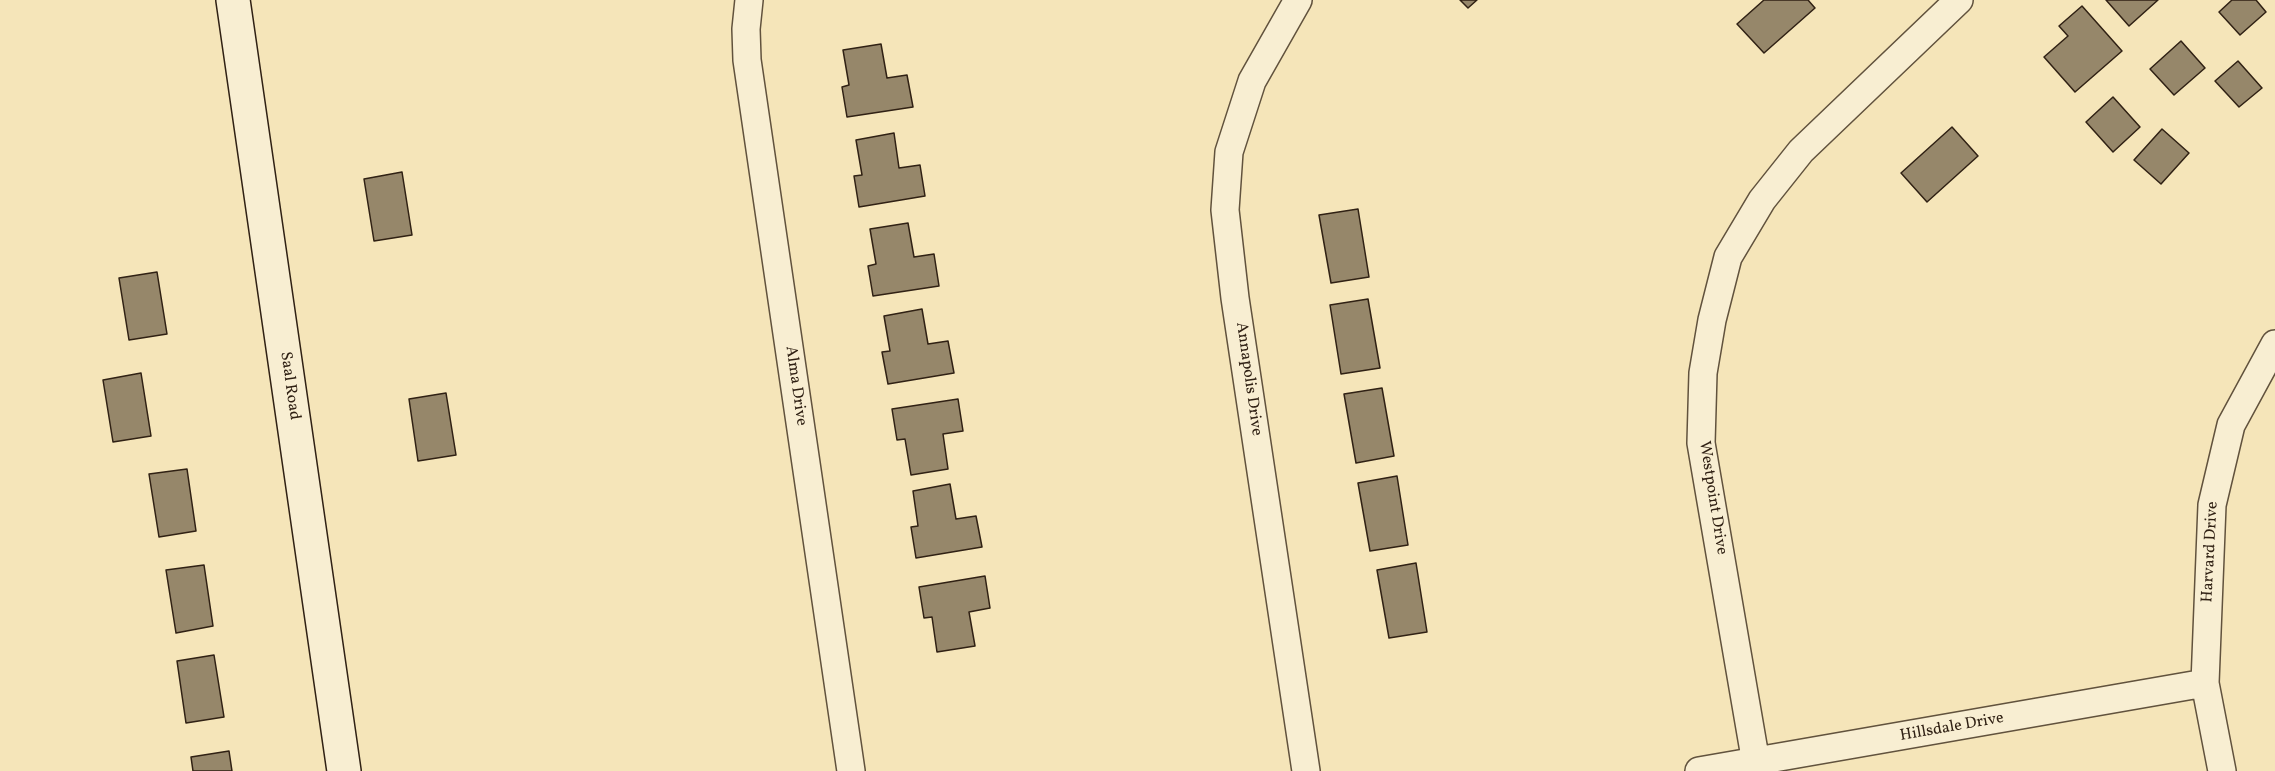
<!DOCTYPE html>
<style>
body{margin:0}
canvas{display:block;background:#f5e5b9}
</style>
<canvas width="2275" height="771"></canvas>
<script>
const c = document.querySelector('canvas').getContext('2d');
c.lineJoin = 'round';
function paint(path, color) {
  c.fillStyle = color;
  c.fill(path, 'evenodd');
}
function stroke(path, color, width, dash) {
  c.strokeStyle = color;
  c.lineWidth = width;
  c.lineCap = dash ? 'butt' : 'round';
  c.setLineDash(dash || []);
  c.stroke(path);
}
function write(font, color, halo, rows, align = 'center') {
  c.font = font + ' Vollkorn,serif';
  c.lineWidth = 6;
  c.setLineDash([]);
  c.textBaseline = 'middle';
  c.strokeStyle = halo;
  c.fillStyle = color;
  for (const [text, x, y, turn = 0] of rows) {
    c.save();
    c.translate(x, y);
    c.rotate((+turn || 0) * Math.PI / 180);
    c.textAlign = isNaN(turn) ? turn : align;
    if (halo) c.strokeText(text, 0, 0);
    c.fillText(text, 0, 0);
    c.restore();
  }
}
const building = new Path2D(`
 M1460 0H1477L1468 8Z
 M1764 0H1808L1815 8 1764 53 1737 24Z
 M2106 0H2158L2129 26Z
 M2232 0H2256L2266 12 2240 35 2219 12Z
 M2082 6 2122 51 2075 92 2044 57 2068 36 2059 26Z
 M2181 41 2205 68 2174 95 2150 69Z
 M881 44 887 78 907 75 913 107 847 117 842 87 849 85 843 50Z
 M2238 61 2262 88 2239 107 2215 81Z
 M2113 97 2140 127 2113 152 2086 122Z
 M1952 127 1978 156 1927 202 1901 173Z
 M2162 129 2189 153 2161 184 2134 160Z
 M894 133 899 168 920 165 925 196 859 207 854 176 862 175 856 140Z
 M402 172 412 235 374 241 364 179Z
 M1358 209 1369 277 1331 283 1319 215Z
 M908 223 914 257 934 254 939 286 873 296 868 266 876 264 870 229Z
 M157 272 167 334 129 340 119 278Z
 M1368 299 1380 368 1341 374 1330 305Z
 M922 309 928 344 948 341 954 373 888 384 882 352 890 351 884 316Z
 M141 373 151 436 113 442 103 380Z
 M1382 388 1394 456 1356 463 1344 394Z
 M446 393 456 455 418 461 409 399Z
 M958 399 963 431 943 434 948 469 911 475 905 439 897 440 892 409Z
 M187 469 196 531 159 537 149 474Z
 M1397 476 1408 545 1370 551 1358 483Z
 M950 484 956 519 976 516 982 547 916 558 911 527 918 526 913 491Z
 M1416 563 1427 632 1389 638 1377 570Z
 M204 565 213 626 176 633 166 570Z
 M985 576 990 608 969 612 975 646 937 652 932 617 924 618 919 587Z
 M214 655 224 717 186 723 177 661Z
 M229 751 232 771H193L191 757Z`);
const street = new Path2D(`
 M749 0 746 29 747 60 851 771
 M1298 0 1252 81 1229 152 1225 210 1235 298 1306 771
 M1756 763 1701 443 1703 373 1712 320 1728 257 1762 200 1801 151 1959 0
 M1699 771 2205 683
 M2222 771 2205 683 2212 505 2231 425 2275 344`);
const secondary = new Path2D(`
 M233 0 344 771`);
const streetNames = [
 ["Annapolis Drive",1248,379,82],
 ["Saal Road",289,386,82],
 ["Alma Drive",795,386,82],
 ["Westpoint Drive",1712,498,81],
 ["Harvard Drive",2211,552,-87],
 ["Hillsdale Drive",1952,728,-10]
];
paint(building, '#96876a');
stroke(building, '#302114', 1.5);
stroke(street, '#61523d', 30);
stroke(secondary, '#302114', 36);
stroke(street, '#f8eed2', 27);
stroke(secondary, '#f8eed2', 33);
write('16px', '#302114', '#f8eed2', streetNames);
</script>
